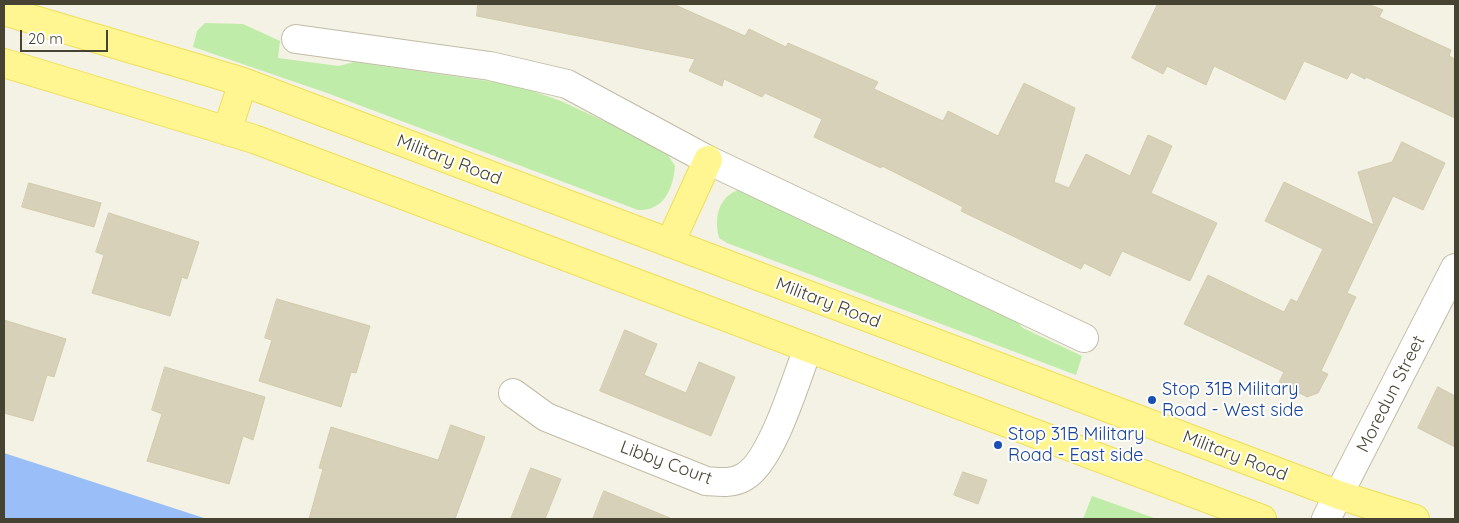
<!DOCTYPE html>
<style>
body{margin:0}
#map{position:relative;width:1459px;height:523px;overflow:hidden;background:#f4f2e4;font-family:Quicksand,sans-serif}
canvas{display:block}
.frame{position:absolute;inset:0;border:5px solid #464333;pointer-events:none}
.scale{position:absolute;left:20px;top:30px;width:88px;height:22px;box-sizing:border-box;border:2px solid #464333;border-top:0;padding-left:6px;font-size:15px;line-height:18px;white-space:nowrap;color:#464333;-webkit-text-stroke:4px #fff;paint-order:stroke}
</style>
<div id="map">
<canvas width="1459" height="523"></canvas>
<div class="frame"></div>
<div class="scale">20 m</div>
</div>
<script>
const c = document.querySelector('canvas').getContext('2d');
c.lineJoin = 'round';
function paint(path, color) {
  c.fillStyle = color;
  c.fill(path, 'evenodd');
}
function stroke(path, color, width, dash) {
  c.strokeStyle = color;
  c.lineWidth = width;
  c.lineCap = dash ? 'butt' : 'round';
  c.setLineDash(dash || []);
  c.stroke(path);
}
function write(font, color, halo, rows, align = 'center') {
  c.font = font + ' Quicksand,sans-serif';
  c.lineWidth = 4;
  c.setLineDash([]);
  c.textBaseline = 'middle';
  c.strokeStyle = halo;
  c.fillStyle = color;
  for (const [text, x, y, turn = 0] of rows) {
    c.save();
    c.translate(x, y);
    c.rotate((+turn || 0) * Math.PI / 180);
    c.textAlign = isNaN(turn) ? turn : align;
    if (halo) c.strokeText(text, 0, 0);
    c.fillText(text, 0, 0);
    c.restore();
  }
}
const green = new Path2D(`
 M205 23 243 24 280 41 278 58 339 66 354 62 501 83 530 90 561 101 664 149 675 166C673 189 664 211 638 210L327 93 193 47 197 31Z
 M740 189 1011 315 1023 328 1082 356 1076 375 727 243 719 238C714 217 718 197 740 189Z
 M1092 496 1157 519H1083Z`);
const water = new Path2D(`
 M4 453 207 519H4Z`);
const building = new Path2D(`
 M478 4H673L745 36 749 29 786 47 788 43 878 82 874 89 943 121 948 111 998 136 1024 83 1075 108 1054 182 1069 188 1086 154 1130 176 1148 135 1172 146 1151 193 1217 223 1190 281 1122 251 1110 276 1084 263 1081 269 961 211 963 207 882 166 881 168 814 137 822 119 765 93 762 97 724 79 722 86 689 71 695 59 477 16Z
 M1158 4H1368L1383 10 1379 17 1451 50 1449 56 1455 59V118L1366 77 1365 79 1351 72 1347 79 1304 61 1285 100 1214 66 1206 85 1167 66 1163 74 1132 58Z
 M1402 142 1445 163 1423 210 1393 196 1347 293 1356 297 1321 371 1328 374 1318 393 1307 397 1279 382 1284 372 1184 324 1208 275 1284 312 1291 299 1297 302 1323 249 1265 221 1284 182 1374 225 1358 172 1392 162Z
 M29 183 101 203 94 227 22 207Z
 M109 213 199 242 187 279 182 277 170 316 92 293 104 255 96 252Z
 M277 299 370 326 356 373 351 372 341 407 259 381 272 340 265 338Z
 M4 320 66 339 54 377 47 375 33 421 4 413Z
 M625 330 657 344 644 375 686 393 699 362 735 377 711 436 600 391Z
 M165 367 265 397 253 440 243 436 229 484 147 461 162 414 152 410Z
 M1438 387 1455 396V447L1418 428Z
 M451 425 485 437 455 519H309L323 469 319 468 331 427 438 460Z
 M531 468 561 479 545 519H511Z
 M963 472 987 480 978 504 954 495Z
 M604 491 670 518V519H593Z`);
const minor = new Path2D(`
 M296 39 490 66 567 84 708 160 1084 338
 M513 393 546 417 706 481C720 482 732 484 744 477 772 462 796 379 808 348
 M1326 519 1455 268`);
const major = new Path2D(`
 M4 11 243 82 1339 495 1415 519
 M4 63 254 139 1262 519
 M227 131 243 82
 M670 243 708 160`);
const markers = [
 [1152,400,5,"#1a4fb4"],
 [998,445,5,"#1a4fb4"]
];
const streetNames = [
 ["Military Road",449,160,21],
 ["Military Road",828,303,21],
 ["Moredun Street",1391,394,-63],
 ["Military Road",1235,456,21],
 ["Libby Court",666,463,20]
];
const transitNames = [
 ["Stop 31B Military",1162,390],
 ["Road - West side",1162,411],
 ["Stop 31B Military",1008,435],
 ["Road - East side",1008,456]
];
paint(green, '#c0eca9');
paint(water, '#9abef7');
paint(building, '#d6d1b8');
stroke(building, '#d2caab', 1);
stroke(minor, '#c0bca6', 30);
stroke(major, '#efdf57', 30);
stroke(minor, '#fff', 28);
stroke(major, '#fff692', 28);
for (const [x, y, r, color] of markers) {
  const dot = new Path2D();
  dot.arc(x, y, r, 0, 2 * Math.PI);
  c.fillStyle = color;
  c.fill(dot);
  stroke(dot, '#fff', 2);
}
write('18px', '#464333', '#fff', streetNames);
write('18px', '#164399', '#fff', transitNames, 'left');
</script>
